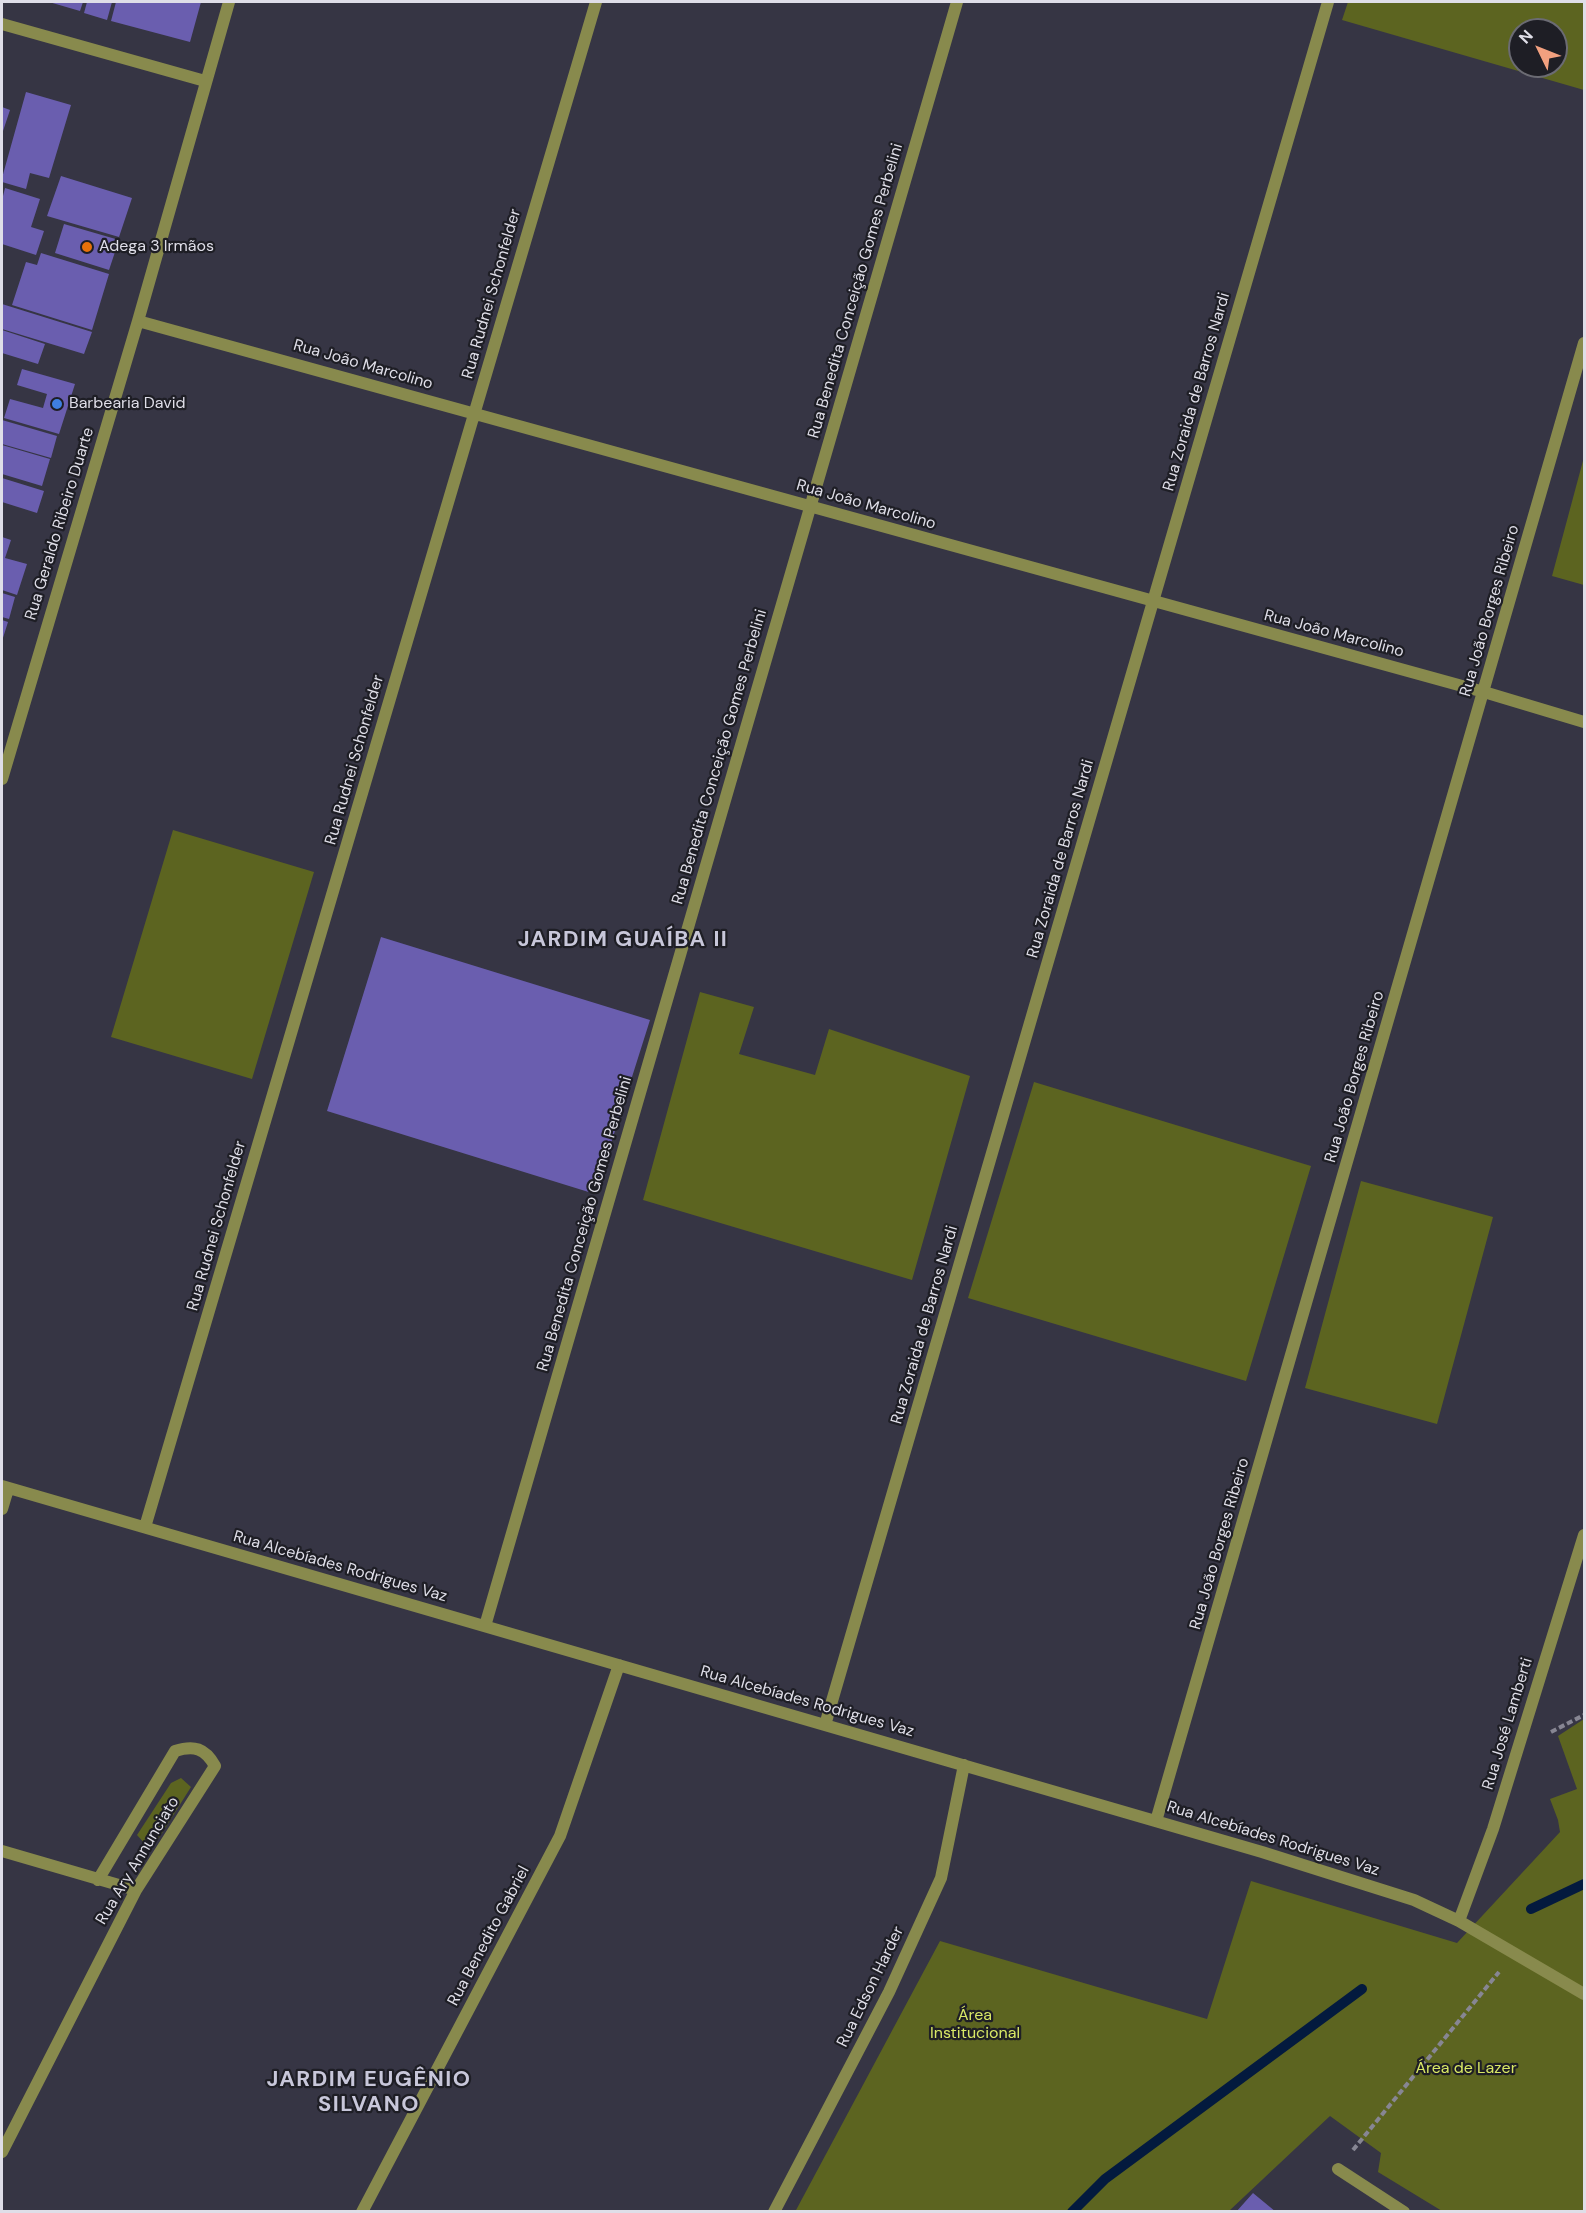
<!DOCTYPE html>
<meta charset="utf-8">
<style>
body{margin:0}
#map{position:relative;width:1586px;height:2213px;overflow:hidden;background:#363544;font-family:"DM Sans",sans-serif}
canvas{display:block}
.frame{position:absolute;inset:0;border:3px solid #dfdee8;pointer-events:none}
.north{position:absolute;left:1508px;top:18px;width:60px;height:60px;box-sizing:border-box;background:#1e1e25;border:2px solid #6b6b73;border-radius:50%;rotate:313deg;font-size:16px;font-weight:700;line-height:24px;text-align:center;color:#dfdee8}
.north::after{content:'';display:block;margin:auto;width:21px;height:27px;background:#f2a07f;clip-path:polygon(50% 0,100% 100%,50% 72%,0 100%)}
</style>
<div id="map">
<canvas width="1586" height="2213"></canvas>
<div class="frame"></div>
<div class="north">N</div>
</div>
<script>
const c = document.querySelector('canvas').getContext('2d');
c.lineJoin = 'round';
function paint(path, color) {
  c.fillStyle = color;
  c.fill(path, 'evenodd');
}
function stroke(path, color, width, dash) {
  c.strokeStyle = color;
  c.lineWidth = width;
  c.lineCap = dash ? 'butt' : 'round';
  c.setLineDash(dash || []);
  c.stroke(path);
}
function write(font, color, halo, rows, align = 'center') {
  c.font = font + ' "DM Sans",sans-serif';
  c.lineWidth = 4.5;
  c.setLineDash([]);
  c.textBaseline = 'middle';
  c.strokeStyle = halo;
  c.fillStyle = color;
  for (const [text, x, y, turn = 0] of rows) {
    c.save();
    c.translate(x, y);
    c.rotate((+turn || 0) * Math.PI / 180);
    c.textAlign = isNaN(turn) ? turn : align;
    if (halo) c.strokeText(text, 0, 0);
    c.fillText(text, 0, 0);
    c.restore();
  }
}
const green = new Path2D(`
 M1348 2H1584V90L1342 20ZM1520 30H1556V66H1520Z
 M1584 457V585L1552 576Z
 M173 830 314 872 252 1079 111 1037Z
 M700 992 754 1007 739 1054 815 1075 829 1029 970 1076 912 1280 643 1200Z
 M1034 1082 1311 1166 1246 1381 968 1298Z
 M1361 1181 1493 1217 1437 1424 1305 1388Z
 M1584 1719V2211H1442L1378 2172 1381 2153 1330 2116 1229 2211 795 2212 940 1941 1207 2019 1251 1881 1457 1943 1560 1832 1558 1820 1550 1799 1577 1789 1558 1736Z
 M181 1778 191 1787 157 1841 146 1845 137 1835 171 1783Z`);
const stream = new Path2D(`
 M1531 1909 1584 1884
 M1072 2212 1105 2179 1362 1989`);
const building = new Path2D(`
 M49 2H83L80 11Z
 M87 2H112L107 20 84 13Z
 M116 2H201L190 42 111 21Z
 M26 92 71 105 49 178 30 173 26 189 2 182V178Z
 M2 107 10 110 2 134Z
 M61 176 132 198 119 237 47 216Z
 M5 188 40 199 31 227 44 231 36 255 2 244V200Z
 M64 224 119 240 109 270 55 253Z
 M41 253 109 274 92 330 12 305 26 262 37 265Z
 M2 304 92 332 84 354 2 329Z
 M2 330 45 344 38 364 2 353Z
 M22 369 75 384 59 434 4 418 10 399 43 408 47 394 17 385Z
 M2 420 57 436 51 458 2 444Z
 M2 445 50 459 42 486 2 474Z
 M2 478 44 491 37 513 2 502Z
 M2 537 11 540 5 558 27 564 17 595 2 590Z
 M2 593 15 597 9 619 2 617Z
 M2 620 8 622 2 641Z
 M381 937 650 1020 595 1194 327 1111Z
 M1253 2193 1276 2212H1236Z`);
const path = new Path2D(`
 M1551 1732 1584 1715
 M1353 2150 1499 1972`);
const minor = new Path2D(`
 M2 24 205 81
 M138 321 1484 692 1584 722
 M2 779 138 321 229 2
 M2 1486 1262 1852 1414 1900 1459 1921 1584 1994
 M2 1509 8 1489
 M145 1527 596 2
 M485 1626 957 2
 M825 1725 1328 2
 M1156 1821 1584 343
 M2 1851 136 1890
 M1459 1921 1493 1829 1584 1535
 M2 2152 136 1890 215 1766C205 1748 194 1745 175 1751L98 1880
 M1338 2169 1404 2212
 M362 2212 560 1836 619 1665
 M774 2212 889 1992 941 1878 964 1765`);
const markers = [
 [87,247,6,"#e8710a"],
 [57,404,6,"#3f7fe0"]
];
const poiNames = [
 ["Adega 3 Irmãos",99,247],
 ["Barbearia David",69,404]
];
const streetNames = [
 ["Rua Benedita Conceição Gomes Perbelini",856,291,-74],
 ["Rua Rudnei Schonfelder",492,294,-74],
 ["Rua João Marcolino",363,365,16],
 ["Rua Zoraida de Barros Nardi",1197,392,-74],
 ["Rua João Marcolino",866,505,16],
 ["Rua Geraldo Ribeiro Duarte",60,524,-73],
 ["Rua João Borges Ribeiro",1490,611,-74],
 ["Rua João Marcolino",1334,634,15],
 ["Rua Benedita Conceição Gomes Perbelini",720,757,-74],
 ["Rua Rudnei Schonfelder",355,760,-74],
 ["Rua Zoraida de Barros Nardi",1061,859,-74],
 ["Rua João Borges Ribeiro",1355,1077,-74],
 ["Rua Benedita Conceição Gomes Perbelini",585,1224,-74],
 ["Rua Rudnei Schonfelder",217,1226,-74],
 ["Rua Zoraida de Barros Nardi",925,1325,-74],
 ["Rua João Borges Ribeiro",1220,1544,-74],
 ["Rua Alcebíades Rodrigues Vaz",340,1567,16],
 ["Rua Alcebíades Rodrigues Vaz",807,1702,16],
 ["Rua José Lamberti",1508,1724,-73],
 ["Rua Alcebíades Rodrigues Vaz",1273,1839,17],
 ["Rua Ary Annunciato",138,1861,-59],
 ["Rua Benedito Gabriel",489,1936,-62],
 ["Rua Edson Harder",871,1987,-64]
];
const parkNames = [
 ["Área",975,2016],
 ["Institucional",975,2034],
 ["Área de Lazer",1466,2069]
];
const districtNames = [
 ["JARDIM GUAÍBA II",623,940],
 ["JARDIM EUGÊNIO",369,2080],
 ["SILVANO",369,2105]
];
paint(green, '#5c6420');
stroke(stream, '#031a3e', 10);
paint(building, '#6a5eaf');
stroke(path, '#878693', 4, [6, 3]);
stroke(minor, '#888a4d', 12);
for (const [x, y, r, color] of markers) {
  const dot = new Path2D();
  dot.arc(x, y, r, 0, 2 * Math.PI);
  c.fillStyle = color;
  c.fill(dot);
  stroke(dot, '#1e1e25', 2);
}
write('16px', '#dfdee8', '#1e1e25', poiNames, 'left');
write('16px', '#dfdee8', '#1e1e25', streetNames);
write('16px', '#d9e866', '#1e1e25', parkNames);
c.letterSpacing = '1.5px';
write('bold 22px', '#c8c7da', '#1e1e25', districtNames);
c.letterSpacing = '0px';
</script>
